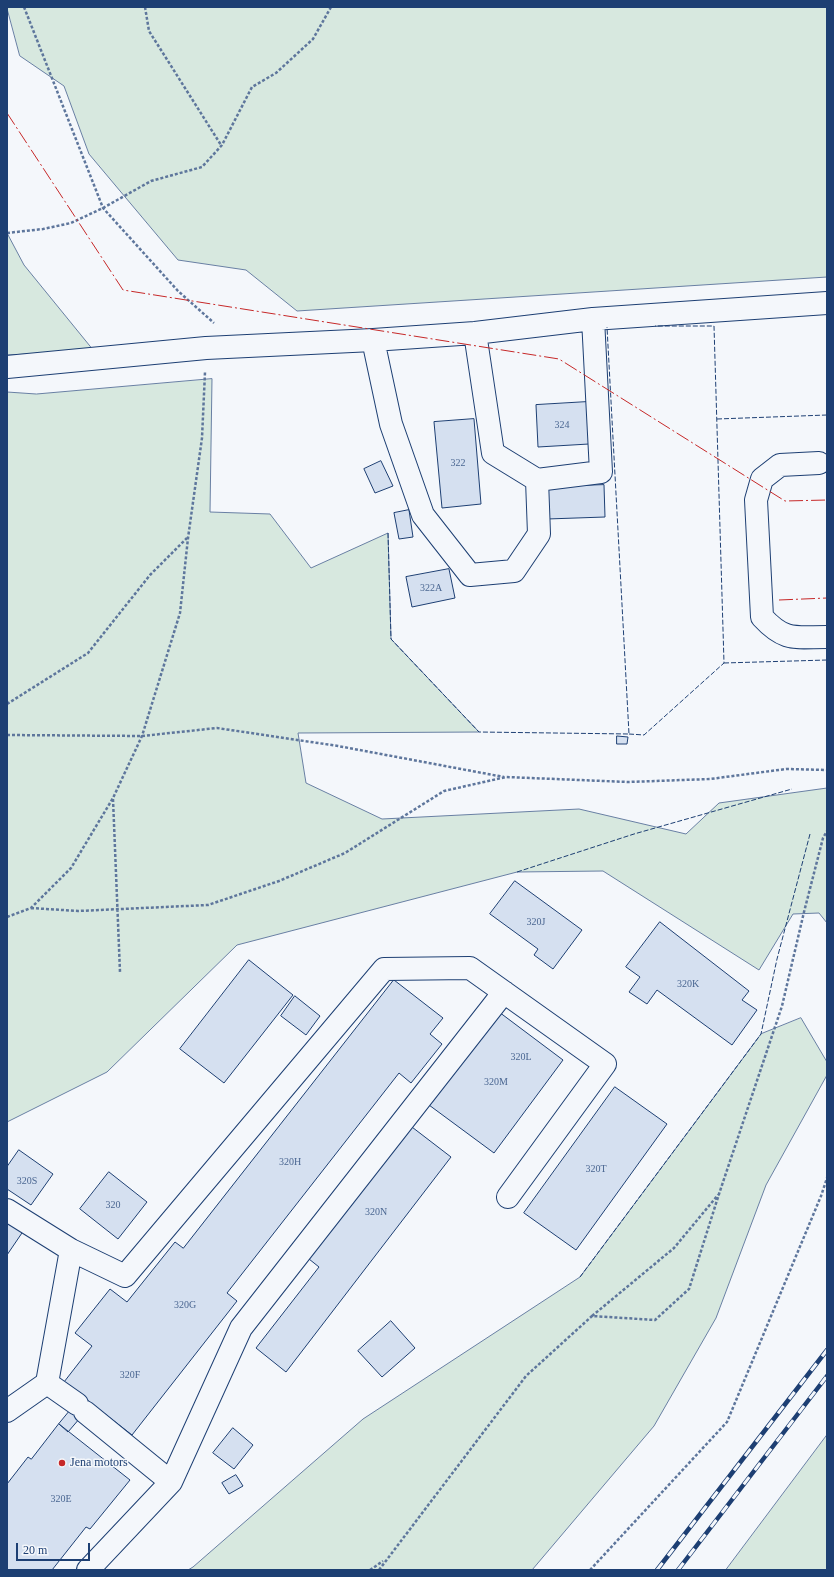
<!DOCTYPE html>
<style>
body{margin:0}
#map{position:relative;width:834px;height:1577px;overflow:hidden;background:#f4f7fb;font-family:Georgia,serif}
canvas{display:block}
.frame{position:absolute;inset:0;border:8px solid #1d3f73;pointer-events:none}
.scale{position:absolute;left:16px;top:1543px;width:74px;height:18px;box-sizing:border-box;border:2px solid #1d3f73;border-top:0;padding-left:5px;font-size:12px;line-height:14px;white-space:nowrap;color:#1d3f73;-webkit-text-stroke:3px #f4f7fb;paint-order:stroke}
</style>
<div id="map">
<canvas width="834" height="1577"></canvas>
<div class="frame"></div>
<div class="scale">20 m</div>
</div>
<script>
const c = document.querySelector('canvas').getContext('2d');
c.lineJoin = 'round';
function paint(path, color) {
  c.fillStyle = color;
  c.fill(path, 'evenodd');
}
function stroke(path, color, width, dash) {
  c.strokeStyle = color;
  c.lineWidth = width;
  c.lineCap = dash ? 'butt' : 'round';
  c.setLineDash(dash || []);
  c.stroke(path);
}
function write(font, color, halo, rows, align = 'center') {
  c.font = font + ' Georgia,serif';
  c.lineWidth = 3;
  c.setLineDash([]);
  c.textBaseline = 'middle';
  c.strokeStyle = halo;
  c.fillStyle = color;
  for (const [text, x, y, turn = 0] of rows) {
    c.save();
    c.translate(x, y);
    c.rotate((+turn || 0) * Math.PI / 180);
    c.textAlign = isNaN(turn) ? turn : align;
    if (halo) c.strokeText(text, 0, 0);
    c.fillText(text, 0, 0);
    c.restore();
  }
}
const green = new Path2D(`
 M7 7H827V277L297 311 246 270 178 260 89 154 64 86 20 56Z
 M7 233 24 265 94 351 7 355Z
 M212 379 210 512 270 514 311 568 388 533 391 639 479 732 298 733 306 783 382 819 579 809 686 834 719 803 827 788V923L819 913 793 914 759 970 603 871 517 872 237 945 107 1072 7 1122V392L36 394Z
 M801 1018 827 1062V1075L766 1185 716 1318 654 1426 532 1570H188L193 1567 363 1419 580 1277 761 1034Z
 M827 1435V1570H726Z`);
const building = new Path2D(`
 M587 402 589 444 538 447 536 405Z
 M474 419 481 504 442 508 434 422Z
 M381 461 393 486 375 493 364 469Z
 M604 485 605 517 547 519 546 487Z
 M409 510 413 537 399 539 394 513Z
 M449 569 455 598 412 607 406 577Z
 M617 736 628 737 627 744H617Z
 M515 881 582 930 553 969 534 955 538 949 490 914Z
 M660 922 749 991 742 1000 757 1010 732 1045 657 990 647 1004 629 992 640 977 626 967Z
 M249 960 293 995 224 1083 180 1049Z
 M394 980 443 1018 430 1034 442 1044 411 1083 399 1073 227 1293 237 1301 132 1435 64 1382 92 1346 75 1333 110 1289 127 1302 175 1242 183 1248Z
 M295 996 320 1016 306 1035 281 1016Z
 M499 1012 563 1060 494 1153 429 1105Z
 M615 1087 667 1124 576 1250 524 1213Z
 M408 1124 451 1157 286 1372 256 1348 319 1267 309 1259Z
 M19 1150 53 1174 31 1205 7 1189V1167Z
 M109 1172 147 1202 118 1239 80 1209Z
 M7 1219 24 1230 7 1255Z
 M391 1321 415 1348 382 1377 358 1351Z
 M82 1396 92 1404 68 1432 59 1424Z
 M59 1424 130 1480 90 1529 86 1527 52 1570H7V1484L28 1457 31 1459Z
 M233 1428 253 1445 234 1469 213 1453Z
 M236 1475 243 1486 229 1494 222 1483Z`);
const path = new Path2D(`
 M24 7 103 208 178 291 214 323
 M145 7 149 31 221 145
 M7 233 43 229 71 223 103 208 151 181 202 167 222 145 252 87 276 73 313 39 331 7
 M7 704 88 653 150 575 187 538
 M7 735 142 736 217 728 338 746 504 777
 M113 799 120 972
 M31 908 78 911 208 905 279 881 345 853 444 791 506 777 628 782 710 779 786 769 827 770
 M7 917 31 908 71 868 113 798 142 736 180 613 188 538 202 438 205 372
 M592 1316 674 1248 718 1195
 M370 1570 383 1561
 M379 1570 526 1376 592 1316 655 1320 689 1289 719 1194 782 1006 804 912 823 838 827 831
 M590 1570 727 1422 821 1196 827 1178`);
const minor = new Path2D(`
 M475 333 493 453 537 480 601 472 593 319
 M373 340 391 424 423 515 470 575 514 571 539 534 537 480
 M7 367 206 348 373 340 475 333 593 319 827 303
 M819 463 780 465 762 479 756 500 762 617C785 642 795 637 827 637
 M7 1210 71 1250 125 1276 384 969 470 968 605 1064 508 1197
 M47 1383 77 1404
 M7 1411 47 1383 71 1250
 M85 1412 171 1482 88 1570
 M171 1482 241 1328 504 992`);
const rail = new Path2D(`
 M657 1570 827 1350
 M678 1570 827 1376`);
const fence = new Path2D(`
 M717 419 827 415
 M388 533 391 639 479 732 629 734 607 327
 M724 663 827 660
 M629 734 644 735 724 663 714 326H655
 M517 872 634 834 792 789
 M580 1277 761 1034 777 959 810 834`);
const power = new Path2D(`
 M7 113 123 290 559 359 785 501 827 500
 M779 600 827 598`);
const markers = [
 [62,1463,4,"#c62828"]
];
const numberNames = [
 ["324",562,425],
 ["322",458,463],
 ["322A",431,588],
 ["320J",536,922],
 ["320K",688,984],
 ["320L",521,1057],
 ["320M",496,1082],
 ["320H",290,1162],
 ["320T",596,1169],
 ["320S",27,1181],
 ["320",113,1205],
 ["320N",376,1212],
 ["320G",185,1305],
 ["320F",130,1375],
 ["320E",61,1499]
];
const poiNames = [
 ["Jena motors",70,1463]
];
paint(green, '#d7e8df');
stroke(green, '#687fa3', 1);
paint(building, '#d5e0f0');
stroke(building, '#1d3f73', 1);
stroke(minor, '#1d3f73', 24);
stroke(path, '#5e769c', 2.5, [3, 2]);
stroke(minor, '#f4f7fb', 22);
stroke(rail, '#1d3f73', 4.5);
stroke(rail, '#f4f7fb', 3, [9]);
stroke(fence, '#1d3f73', 1, [5, 2]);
stroke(power, '#c62828', 1, [14, 3, 2, 3]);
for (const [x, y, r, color] of markers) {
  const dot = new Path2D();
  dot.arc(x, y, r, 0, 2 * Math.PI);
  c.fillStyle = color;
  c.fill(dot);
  stroke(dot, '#f4f7fb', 1.5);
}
write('10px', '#4b6792', null, numberNames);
write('12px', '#1d3f73', '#f4f7fb', poiNames, 'left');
</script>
